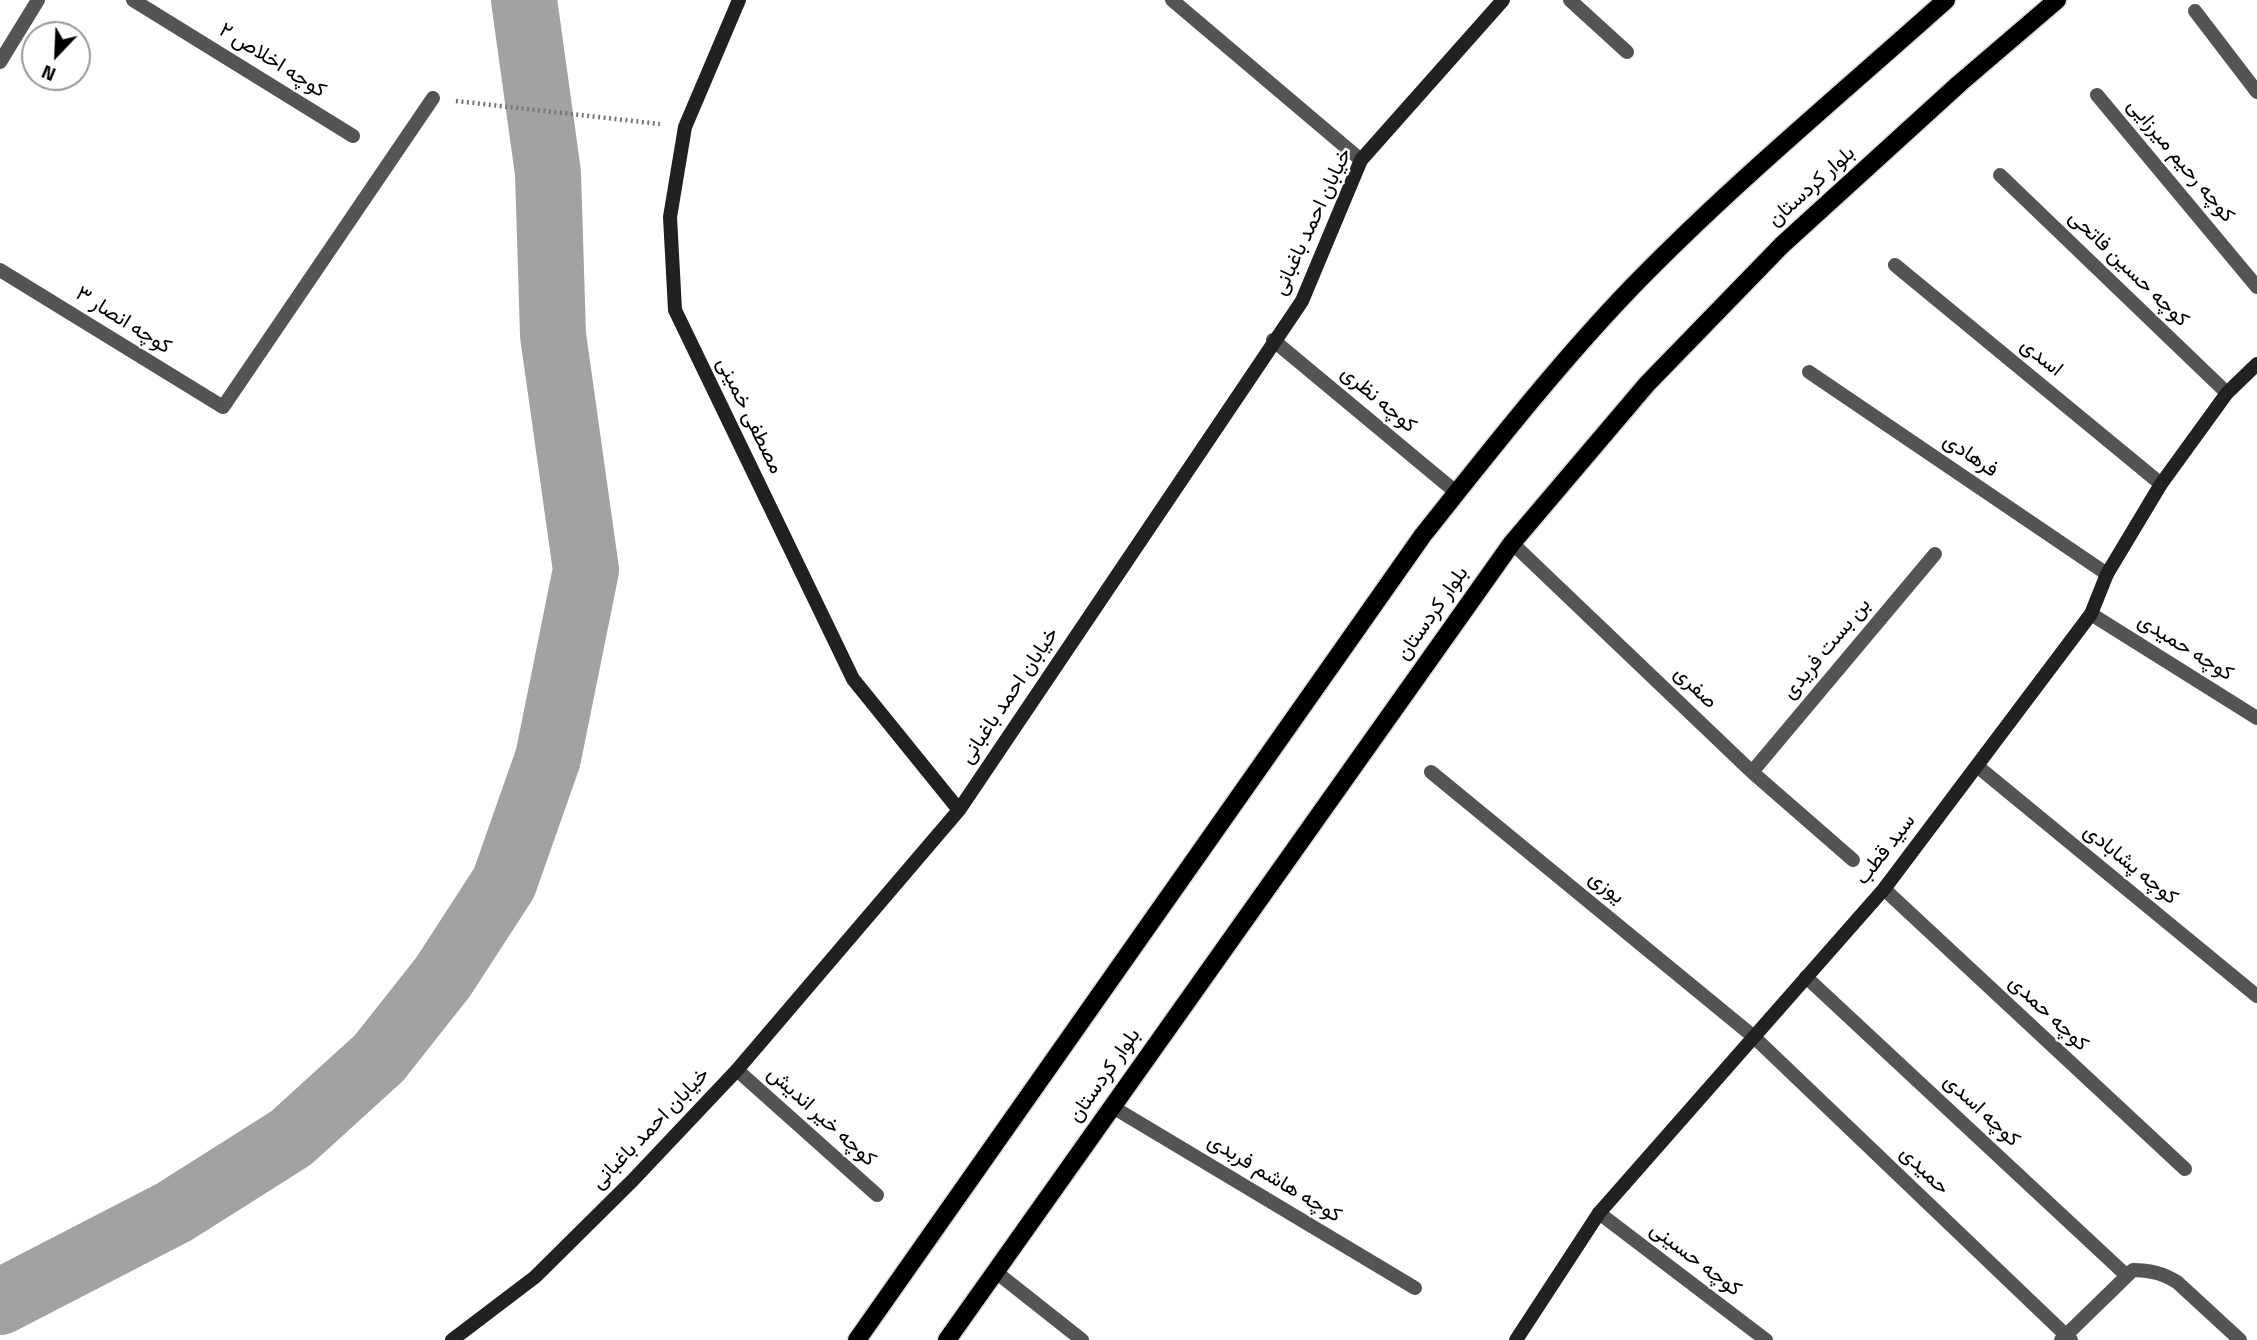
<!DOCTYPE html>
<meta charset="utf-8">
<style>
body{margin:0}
#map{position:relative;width:2257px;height:1340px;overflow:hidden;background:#fff;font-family:"Titillium Web",sans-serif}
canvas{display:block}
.north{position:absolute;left:21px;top:21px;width:70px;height:70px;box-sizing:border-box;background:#fff;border:2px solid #999;border-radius:50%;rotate:203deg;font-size:19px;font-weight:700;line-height:28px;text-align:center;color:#000}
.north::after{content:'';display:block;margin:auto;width:24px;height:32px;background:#000;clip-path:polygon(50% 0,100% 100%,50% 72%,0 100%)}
</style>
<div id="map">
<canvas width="2257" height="1340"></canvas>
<div class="north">N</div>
</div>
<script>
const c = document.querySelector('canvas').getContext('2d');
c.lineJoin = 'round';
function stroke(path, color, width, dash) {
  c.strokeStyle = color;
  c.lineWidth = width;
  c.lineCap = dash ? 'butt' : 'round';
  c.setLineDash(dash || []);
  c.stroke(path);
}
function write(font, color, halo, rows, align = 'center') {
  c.font = font + ' "Titillium Web",Vazirmatn,sans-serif';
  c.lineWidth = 5;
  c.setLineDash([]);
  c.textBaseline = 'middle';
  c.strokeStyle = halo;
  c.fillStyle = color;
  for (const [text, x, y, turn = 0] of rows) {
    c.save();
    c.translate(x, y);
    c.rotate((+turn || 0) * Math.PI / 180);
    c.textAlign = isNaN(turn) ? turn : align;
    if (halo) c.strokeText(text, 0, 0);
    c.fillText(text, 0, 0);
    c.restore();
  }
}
const river = new Path2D(`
 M0 1302 174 1212 291 1138 379 1058 443 977 504 883 548 758 586 570 553 335 548 173 524 0`);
const path = new Path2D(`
 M456 101 660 124`);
const street = new Path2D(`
 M133 0 353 136
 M1172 0 1361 160
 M1570 0 1627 52
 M2195 11 2257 92
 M0 62 38 0
 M2097 95 2257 287
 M2000 175 2227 393
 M1895 265 2161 484
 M0 270 223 407 433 98
 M1273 340 1457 493
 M1809 372 2107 574
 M1512 543 1752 772 1853 860
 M2091 614 2257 718
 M1977 766 2257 996
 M1431 772 1754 1037 2071 1340
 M1752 772 1935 554
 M1884 889 2185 1169
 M1806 977 2126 1275
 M737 1070 877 1195
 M1111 1106 1415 1288
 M1599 1213 1766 1340
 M996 1272 1082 1340
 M2061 1340 2133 1270C2150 1270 2163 1273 2177 1282L2240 1340`);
const secondary = new Path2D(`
 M739 0 685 127 670 217 675 310 853 679 959 810
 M452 1340 535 1277 633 1180 737 1070 959 810 1302 301 1361 160 1503 0
 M1516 1340 1599 1213 1884 889 2091 614 2107 574 2161 484 2227 393 2257 364`);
const primary = new Path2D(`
 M857 1340 1423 535C1490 451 1557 365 1632 287 1731 185 1841 94 1946 0
 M947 1340 1512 543 1647 384 1782 245 1960 83 2057 0`);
const streetNames = [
 ["کوچه اخلاص ۲",272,61,32],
 ["کوچه رحیم میرزایی",2180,161,50],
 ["بلوار کردستان",1812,187,-42],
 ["خیابان احمد باغبانی",1313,222,-65],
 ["کوچه حسین فاتحی",2128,269,44],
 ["کوچه انصار ۳",123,321,32],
 ["اسدی",2041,358,39],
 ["کوچه نظری",1378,400,40],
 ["مصطفی خمینی",749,416,64],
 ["فرهادی",1970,456,34],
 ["بلوار کردستان",1433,614,-55],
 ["کوچه حمیدی",2185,648,32],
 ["بن بست فریدی",1827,649,-50],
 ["صفری",1695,688,44],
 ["خیابان احمد باغبانی",1010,696,-56],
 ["سید قطب",1886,850,-52],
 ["کوچه پشابادی",2130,865,39],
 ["یوزی",1606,888,39],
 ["کوچه حمدی",2048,1014,43],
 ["بلوار کردستان",1105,1076,-55],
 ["کوچه اسدی",1981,1111,43],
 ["کوچه خیر اندیش",821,1117,42],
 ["خیابان احمد باغبانی",651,1129,-46],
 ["حمیدی",1924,1171,44],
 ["کوچه هاشم فربدی",1274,1179,31],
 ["کوچه حسینی",1695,1260,37]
];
stroke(river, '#a2a2a2', 66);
stroke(primary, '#dbdbdb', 21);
stroke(path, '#767676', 4.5, [2, 3.5]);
stroke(street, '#545454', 14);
stroke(secondary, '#212121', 14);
stroke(primary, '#000', 18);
write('21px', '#000', '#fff', streetNames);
</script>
